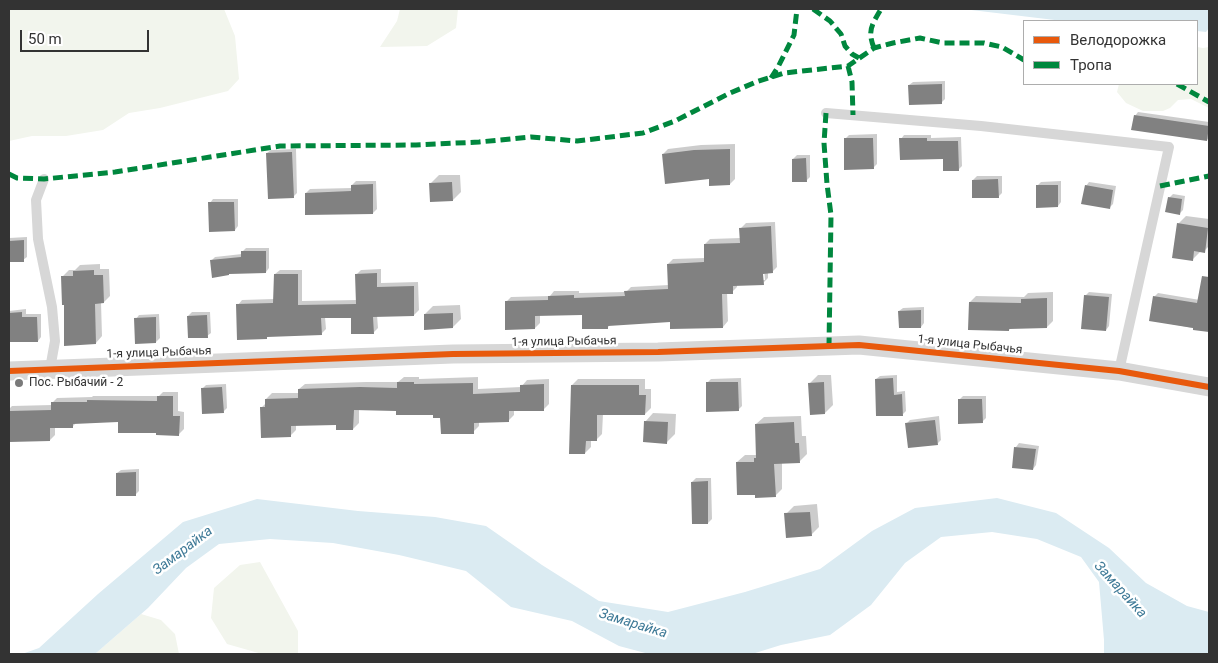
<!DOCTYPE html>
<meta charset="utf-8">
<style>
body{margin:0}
#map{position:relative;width:1218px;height:663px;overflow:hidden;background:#fff;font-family:Roboto,sans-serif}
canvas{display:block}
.frame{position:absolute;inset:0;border:10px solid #333;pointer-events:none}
.legend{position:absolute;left:1023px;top:20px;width:175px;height:65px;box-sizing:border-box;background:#fff;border:1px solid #adadad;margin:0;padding:6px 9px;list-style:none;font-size:15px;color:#333}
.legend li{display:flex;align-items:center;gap:10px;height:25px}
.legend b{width:25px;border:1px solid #adadad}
.scale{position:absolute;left:20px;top:30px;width:129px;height:22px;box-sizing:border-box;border:2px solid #333;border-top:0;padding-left:6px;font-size:15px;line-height:18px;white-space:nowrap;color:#333;-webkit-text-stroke:4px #fff;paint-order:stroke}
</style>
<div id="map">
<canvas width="1218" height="663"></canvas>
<div class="frame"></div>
<ul class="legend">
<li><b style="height:6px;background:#e8590c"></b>Велодорожка</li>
<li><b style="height:6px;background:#00873e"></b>Тропа</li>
</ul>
<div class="scale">50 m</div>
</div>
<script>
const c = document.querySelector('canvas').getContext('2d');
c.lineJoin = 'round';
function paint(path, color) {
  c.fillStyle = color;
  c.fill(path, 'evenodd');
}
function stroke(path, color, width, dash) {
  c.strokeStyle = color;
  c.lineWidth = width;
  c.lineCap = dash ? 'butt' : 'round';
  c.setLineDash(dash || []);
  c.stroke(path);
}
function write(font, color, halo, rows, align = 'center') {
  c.font = font + ' Roboto,sans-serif';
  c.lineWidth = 5;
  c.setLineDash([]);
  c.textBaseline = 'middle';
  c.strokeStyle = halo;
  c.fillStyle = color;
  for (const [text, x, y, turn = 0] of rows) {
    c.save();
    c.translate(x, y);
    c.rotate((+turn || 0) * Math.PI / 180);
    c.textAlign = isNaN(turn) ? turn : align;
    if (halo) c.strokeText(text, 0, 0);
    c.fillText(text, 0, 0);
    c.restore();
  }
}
const green = new Path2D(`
 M9 9H224L235 36 239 79 228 91 160 108 129 113 103 130 66 136H32L9 141Z
 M400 9H458L456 28 427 46 380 47 397 21Z
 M1197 47 1203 48 1209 47V108L1191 99 1178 100 1170 108 1163 111H1143L1126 103 1117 92 1119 84H1197Z
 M260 562 298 631V653L287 654H262L227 644 211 618 214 588 240 565Z
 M141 614 161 620 175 634 179 654H95Z`);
const water = new Path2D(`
 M963 9H1209V28L1206 32 1197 31V21H1063Z
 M997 498 1056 513 1109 548 1146 583 1187 606 1209 612V654H1104V640L1099 582 1081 557 1037 539 992 532 941 537 905 563 871 605 830 635 781 645 752 654H649L619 646 572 621 511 607 466 571 399 555 333 543 270 539 219 544 186 568 148 608 95 654H22L39 648 98 594 183 522 257 499 358 511 435 517 486 526 542 565 599 601 668 612 745 592 820 569 872 531 915 508Z`);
const shadow = new Path2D(`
 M945 81V99L941 103 909 85 913 82Z
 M1138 112 1209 122V137L1207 140 1135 116Z
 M877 134V164L873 168 845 139 849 135Z
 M904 135H931V138L961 137 962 166 958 170 944 157 901 139Z
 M735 144V179L730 184 663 154 668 149 701 145Z
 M296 149 297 193 293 197 267 153 271 150Z
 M797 155H810V177L806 181 793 159Z
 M439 175H460L461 192 453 200 431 183Z
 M977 176H1002V193L998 197 973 180Z
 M356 181H376L377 209 373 213 306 193 310 189 352 188V185Z
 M1061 181V202L1058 206 1037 186 1041 182Z
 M1089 182 1116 186 1113 204 1109 208 1086 186Z
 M1173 194 1185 196 1183 210 1180 213 1169 198Z
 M213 199H238V226L235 230 210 203Z
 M1186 216 1209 219V246L1204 251H1201L1192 260 1178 224Z
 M775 222 777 267 772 272H768V278L763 283 737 284V287L732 292H727L728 321 723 327 671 321 611 324 608 327 583 314H540V323L535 328 506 302 511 297 550 296 554 291H579V293L626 292 631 287 669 285 668 264 673 259 705 258V244L710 239 741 238V228L746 223ZM762 268H764L765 280H762Z
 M27 237V257L23 260 9 261V238Z
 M246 248H269V268L266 272H231L229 274 211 261 215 257 242 254V252Z
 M100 264V269H109L110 296 104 302H101L102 336 96 343 65 303 62 277 69 270H75L80 265Z
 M381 269V283L418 282 419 310 414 315H377L378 328 373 333 352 317H325L326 329 321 334 269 336 266 338 238 305 242 300 274 299 275 274 280 270H302V301L357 300V274L361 270Z
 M1053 292V321L1047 327 1011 328 1009 330 970 302 976 296 1024 297 1028 293Z
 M1089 292 1112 294 1109 326 1106 330 1085 296Z
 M1158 293 1200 300 1203 297 1209 298V331L1150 320 1154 297Z
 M460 305 461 319 453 327 425 314 433 306Z
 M924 307V323L921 327 899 311 903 308Z
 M26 309V314H41V337L38 341H9V311Z
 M192 312H210L211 333 207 336 188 316Z
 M159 314 160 338 156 342 136 319 139 315Z
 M818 375H831L833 405 825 413 809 384Z
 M897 375V392L905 391 906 411 903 414 876 379 880 376Z
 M404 377H419V379L478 377V389L521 387 527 380 549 379V404L544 409 514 410V415L508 421H479V426L473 432 442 416 434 414 398 410 359 409V423L353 429 338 424 296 425V430L290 436 261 408 266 403V399L272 393H299V389L305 384 366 382H398Z
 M741 378 742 406 738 410 707 383 711 379Z
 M578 379H645V389H651V408L645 414H603L602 434 596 440H591V447L585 453 572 385Z
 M226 384 227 408 223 412 202 389 206 385Z
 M163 392H178V411L184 412V429L179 434 158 432 119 421 76 423 73 426 55 427V435L50 440 9 441V409L12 406 52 405V403L57 398 92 397 93 396H159Z
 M963 396H986V418L982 422 959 400Z
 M653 413 676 414 675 434 667 442 645 422Z
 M801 416 802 436H806L807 454 799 462H782V489L775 496 737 462 745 455H757L756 424 764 417Z
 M939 416 941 440 938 443 907 423 910 420Z
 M1019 443 1039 446 1036 465 1033 469 1013 467 1016 447Z
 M139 469V491L136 494 117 473 121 470Z
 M696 478H711L712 519 708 523 692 482Z
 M817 504 819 527 811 535 786 514 794 506Z`);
const building = new Path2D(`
 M942 84V104L909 105 908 85Z
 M1134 115 1209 126 1207 141 1131 130Z
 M844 138H873L874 169 844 170Z
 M899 138H927V141H958L959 171H943V159L900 160Z
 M730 149V185L709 186V179L665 184 662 154 694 150Z
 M292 152 294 198 268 199 266 153Z
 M806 158 807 182H792V159Z
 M998 179 999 198H972V180Z
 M452 182 453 201 430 202 429 183Z
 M373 184V214L305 215V193L351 191V185Z
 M1036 185H1058V207L1036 208Z
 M1085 185 1113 190 1110 209 1081 204Z
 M1168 197 1182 199 1180 215 1165 212Z
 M208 202H234L235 231 209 232Z
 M1177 223 1208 228 1205 253 1194 251 1193 261 1172 258Z
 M771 226 773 273 763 274 764 285 733 286V294H722L723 328 670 329V322L608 326V329H582V315L535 316V329L505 330V301L548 300V296L574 295V298L625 296 624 291 668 289 667 264 704 262V244L740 243 739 228Z
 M24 240V262H9V241Z
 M241 251H266V273L229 274V275L212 278 210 260 241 257Z
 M94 270V275H103L104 303 95 304 96 344 64 346V305H62L61 276H73V271Z
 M377 273V287L414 286V316L373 317 374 334H351V318H321L322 335 267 337V339L237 340 236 304 273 303 274 274H298V305L356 304 355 274Z
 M1202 276 1209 277V332L1193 330V328L1149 321 1153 296 1197 303Z
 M1084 295 1109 297 1106 331 1081 329Z
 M1047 298V328L1009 329V331L968 330 969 302 1021 303V299Z
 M921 310V328H899L898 311Z
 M22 312V317H37L38 342H9V313Z
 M453 313V328L424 330V314Z
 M207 315 208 338H188L187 316Z
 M156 317V343L135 344 134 318Z
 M893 378 894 395 902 394 903 416H876L875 379Z
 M397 382H414V384L473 383V394L520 392V385L544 384V411H509V422L474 423V434H441L440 418H433V415H396V411L354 410 353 430H336V425L291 426V437L261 438 260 407H265V399L298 398V389L360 387 397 388Z
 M706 382H738L739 411 706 412Z
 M824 382 825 414 810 415 808 383Z
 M571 385H639V395H646L645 415H597V441H586L585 454H569Z
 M222 387 224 413 202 414 201 388Z
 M157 396H173V416H180L179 436 156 435V433H118V422L73 424V428H50V441L9 442V411L51 410V402H87V400L157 401Z
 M958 399H982L983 423 958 424Z
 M935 420 938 445 908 448 905 423Z
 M644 421 668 422 667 444 643 442Z
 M794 422 795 443H799L800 463 774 464 776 497 755 498V495H737L736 462H754V458H756L755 424Z
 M1014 447 1036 449 1033 470 1012 468Z
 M136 472V496H116V473Z
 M708 481V524H692L691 482Z
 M810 512 812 536 786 538 784 513Z`);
const service = new Path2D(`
 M826 113 981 126 1169 147 1119 371
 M44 179 36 200 38 239 52 307 55 341 50 369`);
const minor = new Path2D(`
 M9 371 453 354 658 352 859 345 1119 371 1209 387`);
const quiet = new Path2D(`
 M813 9 830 21 841 34 845 46 852 54 859 58
 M874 48C867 30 872 25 881 9
 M848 66 852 82 853 115
 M771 78 778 67 794 35 797 9
 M1177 84 1209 102
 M826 113 824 143 827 184 831 215 829 346
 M9 174 17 178 44 179 115 172 280 146 416 145 479 142 531 137 577 141 643 133 675 121 728 94 756 82 784 73 848 66 874 48 893 43 920 38 943 43H984L1002 47 1024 60
 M1160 186 1209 176`);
const cycleway = new Path2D(`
 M9 371 453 354 658 352 859 345 1119 371 1209 387`);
const markers = [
 [19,383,5,"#7a7a7a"]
];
const streetNames = [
 ["1-я улица Рыбачья",564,342,-1],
 ["1-я улица Рыбачья",970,345,6],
 ["1-я улица Рыбачья",159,353,-2]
];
const poiNames = [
 ["Пос. Рыбачий - 2",29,383]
];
const waterNames = [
 ["Замарайка",183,551,-37],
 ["Замарайка",1120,590,48],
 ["Замарайка",633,624,17]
];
paint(green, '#f2f5ed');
paint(water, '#dbebf2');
paint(shadow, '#0003');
paint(building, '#818181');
stroke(service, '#d7d7d7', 10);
stroke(minor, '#d7d7d7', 19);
stroke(quiet, '#00873e', 5, [10, 5]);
stroke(cycleway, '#e8590c', 6);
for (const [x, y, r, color] of markers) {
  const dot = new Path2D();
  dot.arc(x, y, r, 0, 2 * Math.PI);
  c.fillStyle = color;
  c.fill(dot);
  stroke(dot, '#fff', 2);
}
write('12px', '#333', '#fff', streetNames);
write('12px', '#333', '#fff', poiNames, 'left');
write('italic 14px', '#3f7a97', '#fff', waterNames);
</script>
